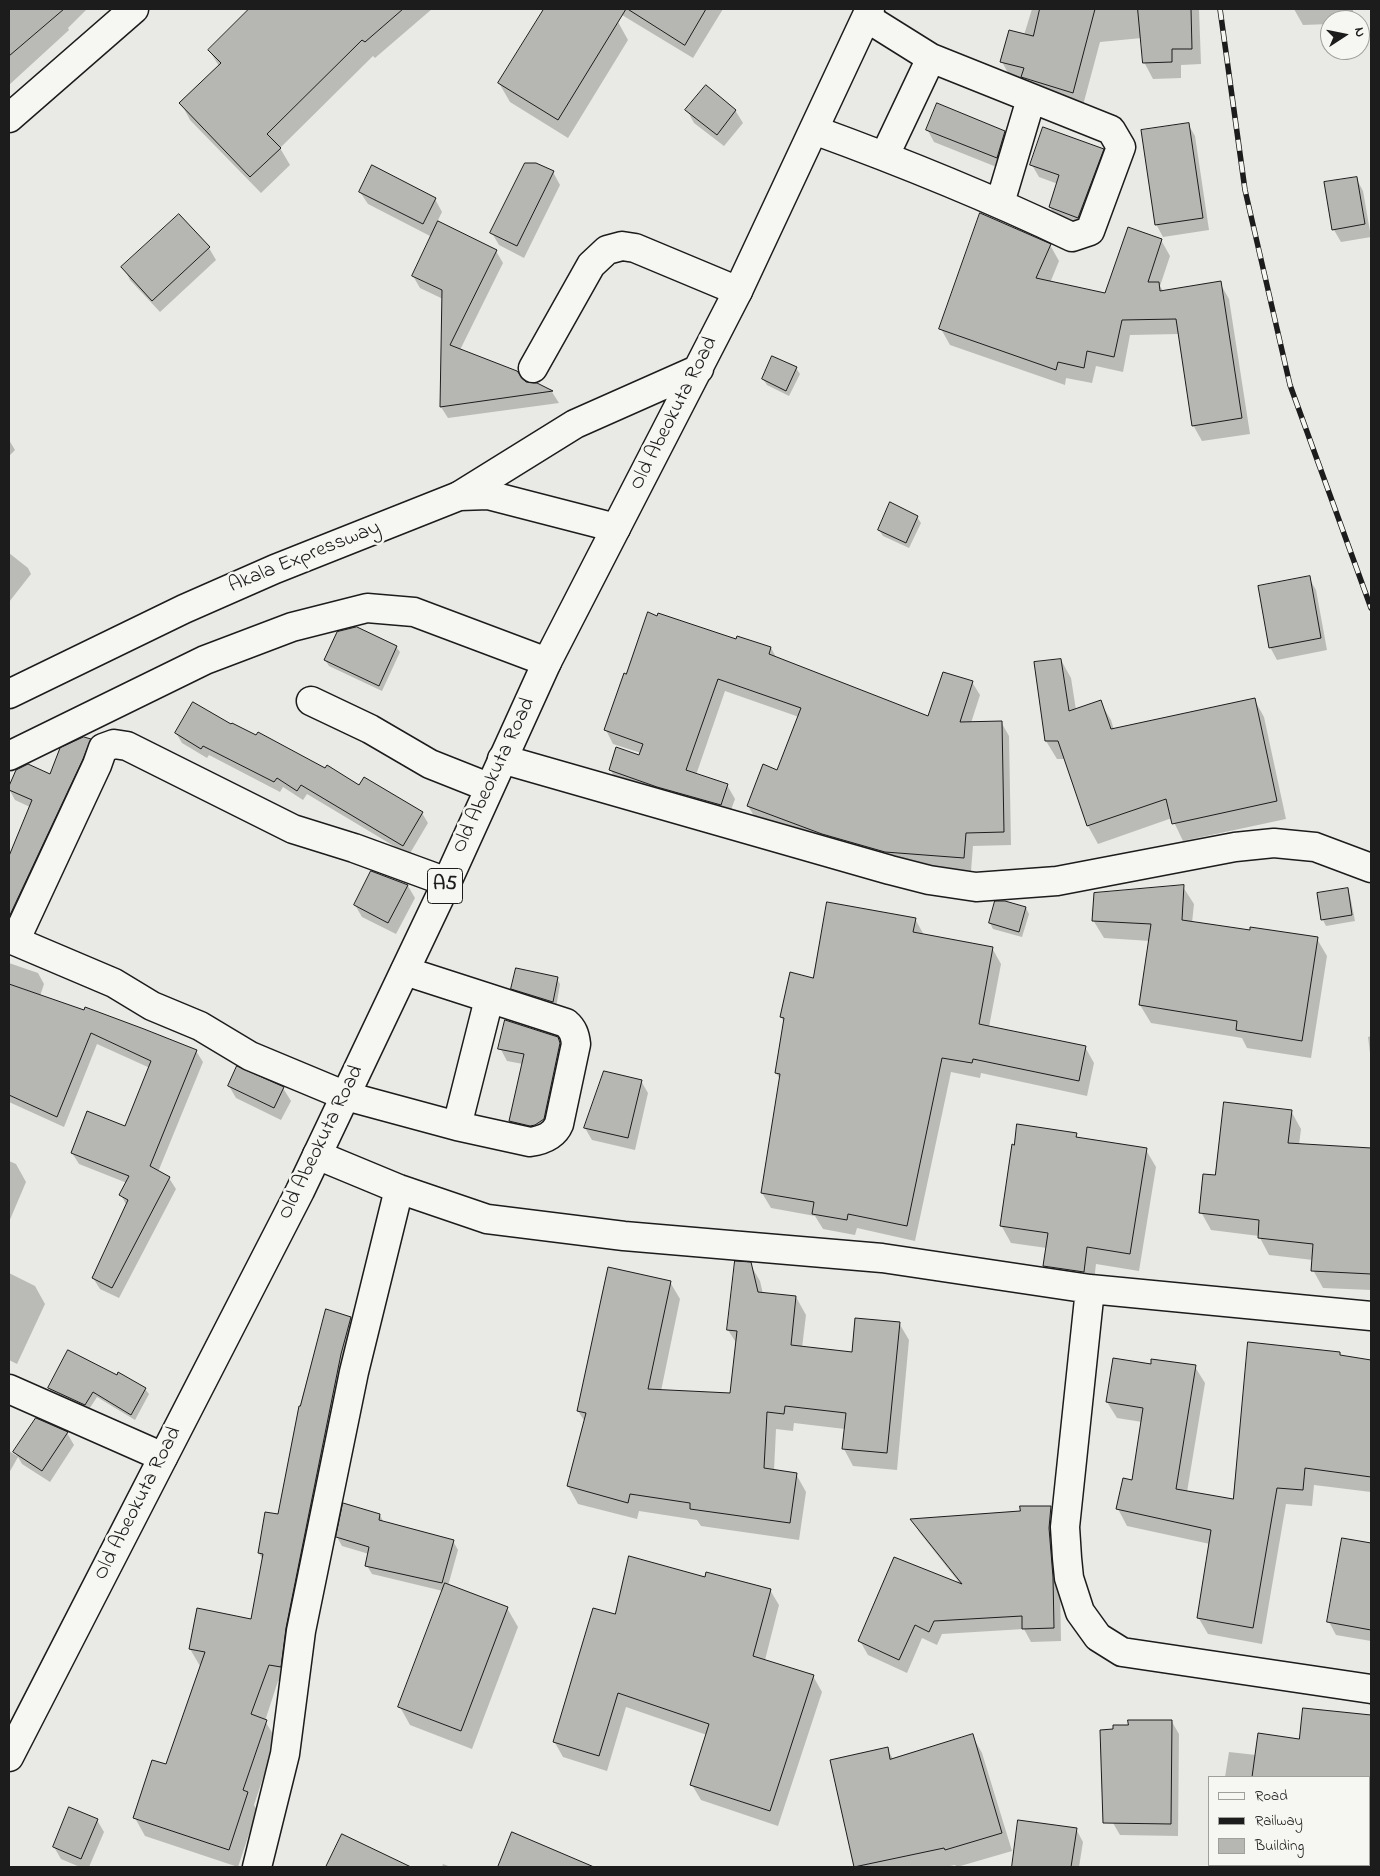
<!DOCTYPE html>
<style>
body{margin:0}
#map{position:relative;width:1380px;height:1876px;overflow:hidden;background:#e9e9e5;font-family:"Indie Flower",sans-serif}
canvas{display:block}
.frame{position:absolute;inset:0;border:10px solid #1c1c1c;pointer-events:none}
.legend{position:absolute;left:1208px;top:1776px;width:162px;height:90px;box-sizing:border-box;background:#f6f6f2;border:1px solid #9f9f9c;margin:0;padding:6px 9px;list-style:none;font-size:15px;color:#1c1c1c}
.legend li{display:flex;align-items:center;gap:10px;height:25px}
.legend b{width:25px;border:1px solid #9f9f9c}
.north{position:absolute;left:1320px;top:10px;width:50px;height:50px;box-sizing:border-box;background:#f6f6f2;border:1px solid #9f9f9c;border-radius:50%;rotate:79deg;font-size:14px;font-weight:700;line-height:20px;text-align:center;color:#1c1c1c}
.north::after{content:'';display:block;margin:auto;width:18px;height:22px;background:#1c1c1c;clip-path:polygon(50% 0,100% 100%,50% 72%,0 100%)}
</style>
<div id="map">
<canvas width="1380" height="1876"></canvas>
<div class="frame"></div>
<ul class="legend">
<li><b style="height:6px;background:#f6f6f2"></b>Road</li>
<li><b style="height:6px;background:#1c1c1c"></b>Railway</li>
<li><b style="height:14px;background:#b6b6b3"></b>Building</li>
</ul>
<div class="north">N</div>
</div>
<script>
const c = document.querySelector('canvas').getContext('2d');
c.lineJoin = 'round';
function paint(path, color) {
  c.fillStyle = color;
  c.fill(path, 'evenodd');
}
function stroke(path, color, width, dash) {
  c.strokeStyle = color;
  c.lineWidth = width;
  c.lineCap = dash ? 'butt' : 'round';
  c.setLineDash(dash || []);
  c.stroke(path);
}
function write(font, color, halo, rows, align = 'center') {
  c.font = font + ' "Indie Flower",sans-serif';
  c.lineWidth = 5;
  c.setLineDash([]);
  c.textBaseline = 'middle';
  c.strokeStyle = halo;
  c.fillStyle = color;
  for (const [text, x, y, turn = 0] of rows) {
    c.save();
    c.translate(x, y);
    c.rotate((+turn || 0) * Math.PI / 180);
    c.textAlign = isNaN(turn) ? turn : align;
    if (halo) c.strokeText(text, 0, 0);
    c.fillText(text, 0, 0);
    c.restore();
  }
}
const shadow = new Path2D(`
 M9 9H87L68 28 69 30 9 85Z
 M250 9H432L375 58 373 56 280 148 290 165 261 193 190 120 181 103 219 66 209 50Z
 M545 9H597L618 22 628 40 568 138 510 102 499 83Z
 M619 9H723L693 58 622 15Z
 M1032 9H1199L1201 64 1181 65V78L1153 79 1144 62 1142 38 1100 42 1082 109 1011 78 1002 62 1024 35Z
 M1294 9H1353V20H1330V24L1303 25Z
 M687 110H735L743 123 724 146 694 123Z
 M1188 124 1195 136 1209 230 1163 237 1156 224Z
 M927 129 1004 132 1011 144 1004 170 934 142Z
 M1103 150 1110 162 1085 229 1057 219 1050 207 1058 184 1039 177 1032 165Z
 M553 172 560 185 524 258 499 245 492 233Z
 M1356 178 1363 191 1371 237 1341 242 1334 230Z
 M360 192 435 199 442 212 437 222 496 251 503 263 460 350 525 383 537 384 552 392 559 403 448 418 441 407 443 299 420 288 413 276 432 237 368 204Z
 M179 216 209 248 216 260 160 312 130 280 123 267Z
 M1161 240 1170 256 1160 286 1163 291 1220 283 1229 299 1250 434 1202 441 1193 425 1179 334 1130 335 1123 372 1096 366 1092 383 1066 378 1065 385 950 345 941 329 1050 245 1059 261 1050 283 1106 294Z
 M796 368 800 374 789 396 767 385 763 379Z
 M9 440 15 450 9 456Z
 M917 517 921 523 909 548 883 536 879 530Z
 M9 553 28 568 31 574 9 602Z
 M1309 578 1316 590 1327 650 1277 660 1270 647Z
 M738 637 771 648 776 657 929 718 972 682 980 695 971 723 1001 722 1009 736 1011 845 973 846 971 871 893 865 756 819 748 806 778 772 799 717 725 691 696 775 727 785 735 799 728 818 618 783 610 769 640 756 641 753 613 744 606 730 737 641Z
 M396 647 400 652 382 691 329 666 325 660Z
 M1061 660 1071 678 1076 710 1100 702 1111 720 1114 730 1254 699 1264 717 1286 819 1183 841 1172 818 1098 844 1088 826 1065 759H1057L1046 741 1035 663Z
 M232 726 360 786 422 813 428 823 409 855 307 794 303 800 283 787 280 792 209 755 207 758 182 743 176 733Z
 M90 740 96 751 9 942V851L12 852 30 807 15 800 9 789 16 771 50 775Z
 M408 886 415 898 396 934 362 917 355 905Z
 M1183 887 1194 904 1192 923 1317 939 1327 956 1311 1058 1247 1048 1242 1038 1151 1023 1140 1005 1150 941 1104 938 1093 920Z
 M1347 889 1350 895 1355 921 1326 926 1323 920 1319 894Z
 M1026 908 1029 914 1022 937 993 929 990 923Z
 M915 919 924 935 992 948 1001 964 989 1027 1085 1047 1094 1063 1087 1096 981 1073 980 1078 951 1072 915 1241 857 1228 855 1235 823 1229 815 1216 771 1208 762 1193 780 1079 776 1073 784 1022 781 1017 814 979Z
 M9 963 38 973 44 984 40 996 196 1051 203 1062 158 1172 169 1178 176 1189 119 1298 100 1289 93 1278 127 1206 121 1195 127 1183 79 1164 72 1153 126 1128 150 1068 97 1044 64 1127 9 1102Z
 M557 979 560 984 556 1008 516 995 512 989Z
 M1371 1036V1061L1368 1037Z
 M558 1039 565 1052 547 1135 517 1134 510 1121 523 1064 507 1061 500 1048Z
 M238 1068 283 1088 291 1101 281 1120 236 1098 229 1086Z
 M641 1081 648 1093 635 1150 592 1140 585 1128Z
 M1291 1111 1301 1129 1299 1145 1371 1149V1290L1323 1288 1313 1270V1260L1269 1255 1259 1236 1211 1230 1201 1212 1216 1177Z
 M1076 1135 1078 1138 1146 1150 1156 1167 1139 1271 1096 1264 1093 1289 1054 1283 1044 1266 1047 1248 1011 1243 1001 1225Z
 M9 1161 16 1164 26 1182 9 1222Z
 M750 1264 760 1281 763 1294 796 1297 806 1315 802 1348 853 1353 899 1323 909 1340 897 1470 853 1466 844 1449 845 1429 794 1423 793 1431 776 1429 774 1471 796 1474 806 1492 799 1540 701 1526 697 1520 639 1511 637 1519 578 1504 568 1486 585 1422 578 1411 670 1282 680 1299 661 1391 731 1395 737 1344 728 1330Z
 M9 1273 35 1286 45 1304 17 1364 9 1360Z
 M351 1318 361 1335 290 1684 278 1681 265 1721 276 1739 254 1805 257 1810 238 1867 145 1836 135 1818 167 1766 200 1666 190 1649 252 1620 263 1560 259 1553 279 1516Z
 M1339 1353 1342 1357 1371 1361V1492L1314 1485 1312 1506 1286 1504 1262 1644 1208 1634 1198 1617 1210 1544 1127 1526 1118 1509 1133 1481 1142 1422 1117 1418 1107 1402 1152 1366 1195 1367 1205 1383 1187 1492 1234 1500Z
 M117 1377 145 1389 149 1394 135 1420 97 1397 88 1411 52 1394 49 1388Z
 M67 1433 74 1445 50 1482 22 1464 18 1457 9 1473V1451L17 1456 15 1452Z
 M1051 1508 1059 1521 1061 1641 1031 1642 1024 1629 942 1634 937 1645 922 1638 907 1673 868 1655 860 1641 961 1585 920 1533 912 1520 1021 1512Z
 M380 1515 384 1523 453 1541 458 1550 448 1586 507 1608 518 1627 472 1749 410 1725 400 1707 443 1591 372 1574 367 1566 369 1554 342 1546 337 1537Z
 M1343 1539 1371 1544V1641L1336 1635 1329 1622Z
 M706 1578 770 1590 779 1605 765 1660 813 1676 822 1692 778 1826 701 1800 692 1785 707 1735 626 1707 607 1771 563 1757 554 1741 615 1615Z
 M1364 1714 1371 1715V1867H1346V1865H1369V1777H1225L1229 1752 1256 1755 1301 1740 1363 1716Z
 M1172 1722 1179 1734 1178 1836 1120 1835 1113 1823Z
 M972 1735 982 1753 1012 1851 957 1867 955 1865 945 1867H855L832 1761 887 1748 893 1759Z
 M97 1820 104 1832 89 1867H80L61 1859 54 1847Z
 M1019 1821 1076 1829 1083 1842 1079 1867H1013Z
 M513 1834 557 1853 566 1867H499Z
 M342 1836 408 1867H328Z
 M443 1864 451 1867H442Z
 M1214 1865H1321V1867H1214Z`);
const building = new Path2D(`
 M9 9H64L9 56Z
 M249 9H403L365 42 362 40 267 134 281 148 250 177 179 103 221 63 208 50Z
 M544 9H626L558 120 498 83Z
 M628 9H706L685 45Z
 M1040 9H1095L1073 93 1021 77 1024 68 1000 62 1009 30 1033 36Z
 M1138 9H1191L1192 49H1172V62L1143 63Z
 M706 85 736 110 717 135 685 110Z
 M937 103 1005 131 997 158 926 130Z
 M1189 123 1203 218 1155 225 1141 130Z
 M1043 127 1104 149 1078 218 1049 207 1059 175 1030 165Z
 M525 163H536L554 171 517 246 490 233Z
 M372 165 436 198 423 224 359 192Z
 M1357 177 1365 224 1332 230 1324 182Z
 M980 213 1051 244 1036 278 1105 293 1128 227 1162 239 1148 282H1159L1160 291 1221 281 1242 418 1192 426 1176 319 1122 320 1114 357 1087 351 1084 368 1058 362 1056 370 939 329Z
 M179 214 210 247 152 301 121 267Z
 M438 221 497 250 450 345 517 371 526 382 537 383 553 391 440 407 442 290 412 276Z
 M772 356 797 367 786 391 762 379Z
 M890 502 918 516 906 543 878 530Z
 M1310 576 1321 638 1269 648 1258 586Z
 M648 612 657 616 658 613 736 639 737 636 771 647 769 654 928 716 943 672 973 681 960 722 1002 721 1004 832 966 833 964 858 885 852 822 834 747 806 763 764 777 770 801 708 718 679 686 770 728 784 721 805 657 787 609 770 616 747 639 755 643 744 604 730 624 673 626 674Z
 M357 627 397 646 379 686 324 660 337 632Z
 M1061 659 1069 711 1101 700 1111 729 1255 698 1277 801 1172 824 1166 799 1087 826 1058 741H1045L1034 662Z
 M193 702 231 724 232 723 256 735 258 732 325 768 327 765 359 785 364 777 423 812 403 846 301 785 297 791 277 778 274 782 203 746 201 749 175 733Z
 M84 737 91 739 83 759 9 917V856L32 800 9 790V786L16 770 28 764 50 774 60 748Z
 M371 871 408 885 388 923 354 905Z
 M1184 885 1182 920 1250 930V927L1318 937 1302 1041 1236 1030 1237 1021 1139 1005 1151 924 1092 921 1094 893Z
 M1348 888 1352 915 1321 920 1317 893Z
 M995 901H1005L1026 907 1019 932 989 923Z
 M827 902 916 918 913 932 993 947 979 1024 1086 1046 1079 1081 973 1059 972 1063 942 1058 907 1226 848 1214 847 1220 812 1214 814 1202 761 1193 780 1074 775 1073 784 1018 780 1017 790 972 813 978Z
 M516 968 558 977 553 1002 511 989Z
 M9 984 84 1010 85 1007 144 1029 197 1050 150 1166 170 1177 112 1288 92 1278 128 1200 119 1195 129 1176 71 1153 87 1111 125 1126 151 1061 91 1033 57 1117 9 1095Z
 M505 1020 558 1037 560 1043 544 1119 535 1125 530 1126 509 1121 524 1054 498 1049Z
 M237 1066 284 1087 274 1108 228 1086Z
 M604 1071 642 1080 628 1138 584 1128Z
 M1224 1102 1292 1110 1288 1143 1371 1148V1274L1311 1271 1313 1244 1258 1238 1259 1220 1199 1213 1203 1174 1215 1175Z
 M1017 1124 1077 1133 1076 1137 1147 1148 1130 1254 1087 1247 1084 1272 1043 1266 1048 1233 1000 1226 1012 1144 1014 1145Z
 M735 1261 751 1262 758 1292 796 1296 791 1345 852 1352 855 1318 900 1322 887 1453 842 1449 846 1413 785 1406 784 1414 767 1412 764 1468 797 1473 790 1523 690 1509V1503L630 1494 628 1503 567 1486 586 1413 577 1411 608 1267 671 1281 648 1389 730 1393 737 1331 727 1330Z
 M326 1309 351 1317 341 1354 286 1628 281 1667 269 1665 251 1714 267 1720 243 1790 248 1792 229 1850 133 1818 152 1760 166 1764 205 1652 189 1649 197 1608 251 1619 263 1554 258 1553 265 1512 278 1514 299 1406H300Z
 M1248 1342 1340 1352V1355L1371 1360V1477L1305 1468 1303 1490 1277 1488 1253 1628 1197 1618 1211 1530 1116 1509 1123 1478 1132 1480 1143 1408 1106 1402 1113 1358 1151 1364V1359L1196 1365 1176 1489 1233 1499Z
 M68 1350 117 1375 118 1372 146 1388 131 1415 93 1392 85 1405 48 1388Z
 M36 1418 68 1432 42 1471 13 1452Z
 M343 1503 380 1514 379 1520 454 1540 442 1583 365 1566 369 1547 336 1537Z
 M1020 1506H1051L1049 1528 1053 1577 1054 1628 1022 1629V1616L934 1621 929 1632 915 1625 899 1660 858 1641 894 1557 962 1584 910 1519 1020 1511Z
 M1342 1538 1371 1543V1630L1327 1622Z
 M629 1556 705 1577 706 1572 771 1589 753 1656 814 1675 770 1811 690 1785 709 1724 618 1693 599 1756 553 1742 593 1608 615 1614Z
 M445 1583 508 1607 461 1731 398 1707Z
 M1303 1708 1371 1715V1777H1252L1258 1733 1299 1739Z
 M1128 1720H1172L1171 1824 1103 1823 1100 1730 1113 1729V1725H1128Z
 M973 1734 1002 1833 945 1850 944 1848 854 1867 830 1760 888 1747 890 1759Z
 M69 1807 98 1819 81 1859 53 1847Z
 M1018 1820 1077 1828 1071 1867H1012Z
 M512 1832 594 1867H498Z
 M342 1834 411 1867H326Z`);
const minor = new Path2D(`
 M9 118 134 9
 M814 130C902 162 988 197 1072 237L1090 231 1121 147 1111 130 931 58 867 18
 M885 155 931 58
 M1000 203 1031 99
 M533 368 591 265 607 250 622 246 635 248 738 291
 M311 701 370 729 430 764 488 787
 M502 759 890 870 929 880 976 887 1057 881 1235 847 1274 843 1315 847 1371 868
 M405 971 566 1023C573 1029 575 1035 576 1044L559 1124C554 1136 543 1140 530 1142L457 1126 346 1096 250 1056 200 1026 152 1006 114 983 15 941 97 765 103 748 114 744 127 746 293 829 354 848 447 882
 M457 1126 489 999
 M317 1155 399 1189 487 1219 624 1236 882 1258 1090 1289 1371 1316
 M1090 1289 1065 1527 1067 1558 1069 1578 1080 1612 1098 1637 1122 1652 1371 1689
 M9 1389 163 1457
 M257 1867 285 1754 301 1631 354 1372 399 1189`);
const major = new Path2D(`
 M9 694 184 609 275 569 459 496 488 495 616 528
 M9 756 205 660 292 627 367 608 414 612 547 662`);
const highway = new Path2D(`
 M459 496 575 424 699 369
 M9 1757 300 1191 447 882 547 662 738 291 870 9`);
const rail = new Path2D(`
 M1220 9 1245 190 1290 385 1371 608`);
const shields = [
 [445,886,35]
];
const shieldNames = [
 ["A5",445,886]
];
const streetNames = [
 ["Old Abeokuta Road",675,414,-63],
 ["Akala Expressway",305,558,-22],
 ["Old Abeokuta Road",495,776,-65],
 ["Old Abeokuta Road",322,1143,-64],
 ["Old Abeokuta Road",139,1504,-63]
];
paint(shadow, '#0003');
paint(building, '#b6b6b3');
stroke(building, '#1c1c1c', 1);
stroke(minor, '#1c1c1c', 31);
stroke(major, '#1c1c1c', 31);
stroke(highway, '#1c1c1c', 31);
stroke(minor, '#f6f6f2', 28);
stroke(major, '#f6f6f2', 28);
stroke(highway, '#f6f6f2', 28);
stroke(rail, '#1c1c1c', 5.5);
stroke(rail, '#f6f6f2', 4, [11]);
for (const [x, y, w] of shields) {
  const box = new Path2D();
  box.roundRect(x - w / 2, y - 17.5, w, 35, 4);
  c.fillStyle = '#f6f6f2';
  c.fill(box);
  stroke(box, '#1c1c1c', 1);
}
write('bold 20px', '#1c1c1c', null, shieldNames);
write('21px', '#1c1c1c', '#f6f6f2', streetNames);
</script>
